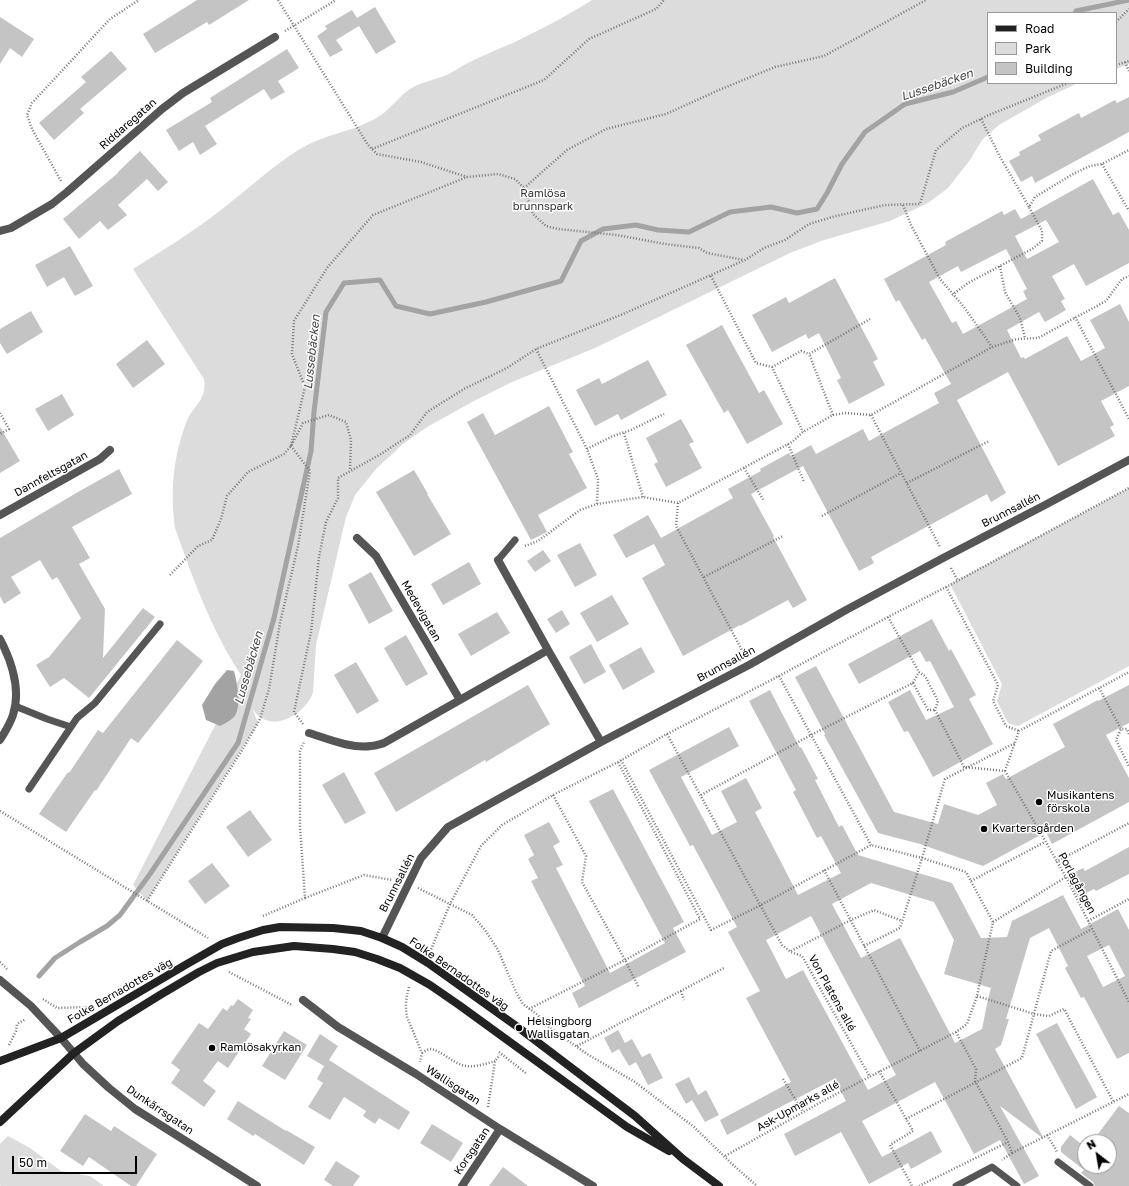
<!DOCTYPE html>
<meta charset="utf-8">
<style>
body{margin:0}
#map{position:relative;width:1129px;height:1186px;overflow:hidden;background:#fff;font-family:"Golos Text",sans-serif}
canvas{display:block}
.legend{position:absolute;left:987px;top:12px;width:130px;height:72px;box-sizing:border-box;background:#fff;border:1px solid #999;margin:0;padding:5px 7px;list-style:none;font-size:12px;color:#000}
.legend li{display:flex;align-items:center;gap:8px;height:20px}
.legend b{width:20px;border:1px solid #999}
.north{position:absolute;left:1077px;top:1134px;width:40px;height:40px;box-sizing:border-box;background:#fff;border:1px solid #999;border-radius:50%;rotate:329deg;font-size:11px;font-weight:700;line-height:16px;text-align:center;color:#000}
.north::after{content:'';display:block;margin:auto;width:14px;height:18px;background:#000;clip-path:polygon(50% 0,100% 100%,50% 72%,0 100%)}
.scale{position:absolute;left:12px;top:1156px;width:125px;height:18px;box-sizing:border-box;border:2px solid #000;border-top:0;padding-left:5px;font-size:12px;line-height:14px;white-space:nowrap;color:#000;-webkit-text-stroke:3px #fff;paint-order:stroke}
</style>
<div id="map">
<canvas width="1129" height="1186"></canvas>
<ul class="legend">
<li><b style="height:5px;background:#222"></b>Road</li>
<li><b style="height:11px;background:#dcdcdc"></b>Park</li>
<li><b style="height:11px;background:#c4c4c4"></b>Building</li>
</ul>
<div class="north">N</div>
<div class="scale">50 m</div>
</div>
<script>
const c = document.querySelector('canvas').getContext('2d');
c.lineJoin = 'round';
function paint(path, color) {
  c.fillStyle = color;
  c.fill(path, 'evenodd');
}
function stroke(path, color, width, dash) {
  c.strokeStyle = color;
  c.lineWidth = width;
  c.lineCap = dash ? 'butt' : 'round';
  c.setLineDash(dash || []);
  c.stroke(path);
}
function write(font, color, halo, rows, align = 'center') {
  c.font = font + ' "Golos Text",sans-serif';
  c.lineWidth = 3;
  c.setLineDash([]);
  c.textBaseline = 'middle';
  c.strokeStyle = halo;
  c.fillStyle = color;
  for (const [text, x, y, turn = 0] of rows) {
    c.save();
    c.translate(x, y);
    c.rotate((+turn || 0) * Math.PI / 180);
    c.textAlign = isNaN(turn) ? turn : align;
    if (halo) c.strokeText(text, 0, 0);
    c.fillText(text, 0, 0);
    c.restore();
  }
}
const green = new Path2D(`
 M592 0H1129V64L1116 69V13H988V83H1078L1048 97 999 125 982 140 970 160 948 188 928 203 890 221 821 241 790 253 595 348 512 382 474 401 427 427 403 444 376 469 355 495 346 517 316 645 313 692C308 710 279 731 260 717 257 715 254 711 252 708L258 723 147 901 133 885 241 675C211 629 193 579 175 528 171 500 172 469 180 442 182 434 185 425 188 418 196 404 207 398 204 379L133 269C163 250 193 232 221 210 247 190 272 166 300 149 323 135 350 132 373 120 390 112 399 94 415 86 426 81 438 79 449 74 456 70 461 66 468 63 483 55 499 49 515 42 541 29 567 16 592 0Z
 M1129 488V666L1018 726 1008 723 997 701 1002 684 950 584Z
 M8 1136 30 1148 61 1171 90 1176 104 1186H1L0 1185V1144Z`);
const water = new Path2D(`
 M227 670 234 671C237 683 242 707 234 717 230 721 224 724 220 726L206 720 202 705 215 684Z`);
const stream = new Path2D(`
 M1075 13 1076 11 1129 0
 M39 976 55 958 80 942 107 926 120 915 150 874 238 743 274 618 311 451 314 412 326 312 344 283 380 280 396 306 430 314 486 302 561 281 581 241 603 229 636 225 658 230 689 232 730 212 771 207 797 213 817 209 827 193 842 164 865 132 905 104 953 92 988 77`);
const building = new Path2D(`
 M197 0H249L209 25 207 22 155 53 143 34Z
 M375 7 396 42 376 54 359 26 336 40 343 50 330 57 317 36 327 29 325 26 352 10 357 18Z
 M0 17 34 39 22 57 10 48 0 64Z
 M287 49 299 68 278 81 285 92 271 100 264 89 205 126 217 144 200 155 193 142 179 151 166 130 212 102 210 98Z
 M111 51 127 69 80 109 84 113 54 140 39 123 86 82 81 77Z
 M1129 97V132L1035 183 1032 176 1021 182 1009 161 1020 155 1019 152 1041 140 1038 135 1079 113 1081 118 1115 100 1117 103Z
 M140 151 168 182 158 191 147 179 118 205 127 215 108 230 100 221 79 239 63 219 118 173V172Z
 M1093 179 1113 215 1119 212 1129 230V263L1086 286 1074 264 1052 276 1065 299 1061 301 1066 310 1045 322 1039 312 1007 330 1021 358 1024 357 1025 359 1067 336 1081 361 1105 348 1090 320 1120 304 1129 322V386L1101 401 1114 425 1110 427 1115 436 1058 466 1008 372 957 400 1006 493 991 502 987 494 871 557 874 563 859 571 803 466 751 494 774 536 773 537 807 600 793 608 788 600 740 626V625L683 656 642 578 665 565 654 544 626 558 613 535 648 515 661 538 733 498 728 489 761 471 760 469 789 453 791 456 811 445 816 454 863 429 869 441 939 403 934 393 951 384 925 338 922 340 899 300 896 302 884 279 946 245 945 242 1002 211 1004 215 1015 209 1021 219ZM1046 220 1059 242 1027 259 1015 236ZM1006 249 1027 289 1023 291 1027 299 963 334 956 321 952 323 929 282 958 266 961 272Z
 M70 246 93 286 75 296 64 277 47 287 35 265Z
 M835 278 878 359 873 362 885 385 849 404 837 380 841 378 819 333 808 339 806 334 772 352 752 315 786 297 789 303Z
 M31 311 43 332 7 354 0 343V329Z
 M722 325 759 393 764 390 783 424 747 444 728 410 724 413 686 345Z
 M147 340 165 364 133 388 116 364Z
 M648 360 667 395 621 420 618 414 595 426 576 390 599 378 602 384Z
 M62 394 74 415 48 431 35 409Z
 M549 406 573 452 569 454 587 488 538 515 547 532 531 540 467 422 483 413 495 435Z
 M681 419 694 442 689 444 702 468 666 487 654 464 658 462 646 438Z
 M0 427 20 461 0 473Z
 M119 469 132 494 72 527 90 558 79 564 105 609 103 658 143 608 155 617 89 698 64 678 50 687 36 665 49 657 81 618 57 577 52 580 40 560 11 577 21 593 4 604 0 596V538L78 492Z
 M414 470 428 494H427L451 534 414 556 376 492Z
 M580 543 597 575 575 587 557 555Z
 M543 550 551 561 535 572 527 561Z
 M469 562 481 584 443 605 431 584Z
 M371 572 393 611 369 624 348 585Z
 M612 595 629 624 597 642 580 613Z
 M562 610 570 624 556 633 547 619Z
 M497 612 510 633 471 656 458 634Z
 M932 619 949 651 951 649 976 695 969 699 993 744 933 777 908 731 904 732 888 702 910 690 926 720 954 707 930 661 926 662 920 651 859 684 848 664Z
 M406 635 428 674 406 686 384 648Z
 M177 640 203 661 193 674 138 743 131 738 96 791 95 790 66 832 39 814 68 772 69 773 98 730 103 733Z
 M591 644 606 672 584 684 569 657Z
 M641 647 655 672 623 690 609 665Z
 M356 662 379 701 357 714 334 675Z
 M816 666 894 812 938 824 944 804 978 815 997 805 986 783 1003 774 1006 779 1065 747 1053 724 1098 700V701L1129 685V723L1106 735 1129 778V802L1052 844 1046 832 983 866 920 844 878 833 824 735 825 734 795 677Z
 M528 685 550 724 486 762 485 760 396 812 374 773Z
 M770 690 800 748 801 747 818 779 815 780 839 827 842 825 858 855 952 883 981 938 1007 937 1012 921 1063 895 1081 929 1118 909 1129 930V1053L1117 1059 1084 997 1081 998 1065 968 1068 966 1049 928 1030 938 1006 1019H1009L1001 1045 995 1049 1044 1139 1000 1106 1039 1176 1024 1184 1000 1140 974 1154 935 1082 862 1121 882 1157 931 1131 942 1152 911 1169 908 1163 869 1184 841 1132 795 1156 784 1134 846 1101 834 1079 727 1135 720 1120 791 1082 746 998 760 991 728 932 737 927 693 845 690 846 649 770 729 727 739 746 681 777 712 835 737 822 721 791 746 778 762 808 755 812 798 895 841 873 821 836 817 838 793 792 796 790 749 701ZM871 883 934 902 954 940 944 974 991 988 988 999 982 1029 955 1043 900 938 861 958 832 904ZM811 916 896 1075 868 1090 803 970 786 979 766 940ZM1109 945 1125 976 1103 987 1087 956Z
 M344 772 366 813 345 824 322 785Z
 M613 789 684 922 673 928 686 952 579 1008 572 993 585 986 531 881 538 878 528 859 534 855 524 835 549 822 560 842 553 846 563 865 556 868 610 973 665 943 589 801Z
 M250 810 272 840 248 857 226 827Z
 M1129 847V874L1096 891 1094 889 1078 897 1067 876 1083 868 1085 871Z
 M212 863 230 886 205 904 188 881Z
 M238 999 253 1010 248 1018 251 1019 244 1029 251 1034 228 1068 218 1061 203 1081 216 1091 204 1107 171 1083 180 1070 171 1063 199 1023 208 1029 223 1008 227 1011 231 1005 233 1006Z
 M1057 1023 1097 1097 1076 1109 1036 1034Z
 M618 1030 625 1043 632 1039 642 1057 650 1053 663 1078 648 1085 636 1062 629 1066 619 1049 612 1053 604 1038Z
 M284 1031 307 1045 285 1080 262 1066Z
 M320 1034 338 1046 329 1060 410 1112 399 1130 379 1118 375 1124 363 1116 366 1111 344 1097 330 1120 308 1107 323 1083 317 1079 324 1066 307 1056Z
 M689 1077 698 1095 706 1090 719 1115 705 1122 692 1100 686 1104 675 1084Z
 M238 1101 286 1131V1130L315 1147 304 1165 255 1134 253 1136 227 1119Z
 M1119 1106 1129 1113V1186H1095L1093 1182 1081 1173 1084 1170 1061 1152V1147L1070 1135 1085 1147V1166H1109V1142H1092Z
 M85 1114 111 1131 114 1126 157 1154 136 1186H131L89 1157 83 1166 60 1151Z
 M432 1124 463 1143 451 1162 420 1143Z
 M336 1161 360 1176 353 1186H333L324 1180Z
 M503 1167 528 1186H489Z`);
const path = new Path2D(`
 M278 0 368 145 377 154 421 162 467 177
 M1116 22 1129 9
 M285 31 336 0
 M1125 62 1129 71
 M1116 65 1129 61
 M981 119 999 155 1029 207
 M372 149 544 80 589 39 656 9 664 0
 M1102 164 1129 211
 M61 181 32 129 27 115 32 103 110 19 139 0
 M524 188 567 150 606 129 666 114 719 90 775 67 824 56 926 0
 M903 205 911 225 940 279 964 307 992 347
 M1000 266 1005 292 1020 318 1025 338
 M711 276 756 363 772 367 803 432
 M952 295 968 283 1032 249 1042 241V231L1029 207 1035 197 1073 174 1090 166 1102 164 1129 150
 M1075 317 1129 419
 M536 349 587 449 598 479 597 504
 M772 367 801 351 809 354
 M0 413 9 429 0 434
 M833 415 809 354 870 319
 M871 415 940 547
 M624 433 643 497
 M788 444 804 482
 M291 446 305 387 292 354 294 321 327 268 373 215 467 177 498 174 515 179 524 188 533 214 546 226 558 229 617 235 665 244 699 248 707 253 744 260
 M587 449 613 436 631 430 664 414
 M744 468 764 501
 M907 483 989 441
 M678 503 676 526 744 654
 M822 516 901 473
 M525 546 538 541 580 510 597 504 643 497 678 503 792 442 803 432 833 415 846 413 871 415 992 347 1017 339 1038 338 1106 301 1122 279 1129 276
 M951 568 958 581
 M170 575 198 546 212 540 221 519 227 496 248 472 284 454 291 446 303 423 329 415 346 422 351 440 350 470
 M704 577 783 536
 M946 587 998 685 993 701 1006 726 1019 731
 M888 617 919 672 925 676 938 701 935 710 964 767 1005 771 1066 877 1129 1002
 M779 676 871 845
 M913 683 928 710H935
 M1099 688 1121 729
 M303 724 294 712 311 632 319 557 326 522 338 498V478L381 454 410 435 427 412 464 389 507 368 536 349 623 314 745 260 764 248 785 240 809 224 836 216 885 205 920 204 936 150 962 128 989 115 1068 83
 M667 734 782 945 791 952 802 956 870 1077
 M1129 734 1127 729H1121L1116 740 1129 766
 M621 760 711 930 761 905 871 845 922 858 966 872 993 922 977 996 967 1024 956 1032 823 1101 725 1156
 M1005 771 1019 731 1129 672
 M553 795 586 856 582 882 625 960 639 988
 M701 795 811 735 913 683 919 672
 M0 811 208 938
 M1056 862 1129 823
 M824 870 920 1051
 M971 881 1045 842
 M418 888 472 915 485 930 498 950 517 994 523 1004 538 1015 543 1023 587 1054 635 1082 694 1127 731 1163 757 1186
 M305 898 364 875 392 880
 M147 901 244 747 260 719 269 689 280 623 298 546 310 471 291 446
 M263 916 305 898 300 826V751L304 742
 M1088 921 1129 899
 M993 922 1066 877
 M864 946 900 928 922 858 945 779 1015 743
 M791 951 851 920 874 910 902 921
 M430 952 450 904 481 846 502 825 553 795 618 762 667 734 779 676 888 617 948 586 1129 488
 M0 962 7 969
 M229 972 292 1005
 M409 987C406 998 405 1006 407 1017L422 1053 420 1062
 M681 991 684 1000
 M977 996 1034 1014 1049 1016 1064 1009 1113 1101
 M43 999 57 1008 87 1007
 M529 1009 625 960 700 919 618 762
 M956 1032 976 1069 975 1081 1008 1142 1012 1153 1002 1160
 M9 1045 16 1031 17 1024 26 1019
 M577 1046 724 968
 M499 1052 527 1074
 M422 1053C425 1051 428 1049 431 1049 440 1050 454 1064 466 1066 476 1067 486 1064 495 1061
 M879 1071 913 1131 890 1145 912 1186
 M783 1079 803 1112
 M488 1107 495 1061 500 1055
 M906 1119 1022 1058 1051 951 1092 929
 M1047 1135 1055 1148 1057 1152
 M1012 1153 1129 1094
 M919 1186 1008 1142`);
const lane = new Path2D(`
 M498 560 515 540
 M15 706 47 719 71 727
 M29 789 77 718 95 703 160 624
 M1058 1162 1090 1186
 M956 1186 992 1167 1017 1186`);
const street = new Path2D(`
 M0 231 11 228 52 204 67 192 162 109 183 93 275 37
 M0 515 100 459 110 450
 M357 538 376 556 460 700
 M498 560 548 650
 M0 639C12 662 21 690 13 715 10 724 5 732 0 740
 M309 733C328 739 352 749 371 746 376 746 380 744 384 743L548 650 601 742
 M382 938 421 858 448 827 601 742 749 665 846 610 945 557 1045 505 1129 460
 M0 980 31 1006 61 1038 83 1064 109 1088 135 1109 257 1186
 M303 1000 338 1027 416 1074 500 1129 593 1186
 M462 1186 500 1129`);
const secondary = new Path2D(`
 M0 1061 61 1038 187 964 222 944 238 938 263 930 280 927 333 928 361 931 382 938 402 947 428 963 519 1028 635 1116 683 1159 719 1186
 M0 1122 74 1053 118 1021 160 995 199 972 217 963 253 952 294 946 333 949 355 952 377 959 400 968 430 985 459 1005 627 1127 669 1151`);
const markers = [
 [1039,802,4,"#000"],
 [984,829,4,"#000"],
 [519,1028,4,"#000"],
 [212,1048,4,"#000"]
];
const streetNames = [
 ["Riddaregatan",128,124,-41],
 ["Dannfeltsgatan",51,474,-29],
 ["Brunnsallén",1011,510,-27],
 ["Medevigatan",421,611,60],
 ["Brunnsallén",726,664,-28],
 ["Brunnsallén",397,883,-63],
 ["Porlagången",1077,883,62],
 ["Folke Bernadottes väg",459,974,35],
 ["Folke Bernadottes väg",120,991,-30],
 ["Von Platens allé",832,993,61],
 ["Wallisgatan",453,1085,33],
 ["Ask-Upmarks allé",798,1106,-29],
 ["Dunkärrsgatan",160,1110,34],
 ["Korsgatan",472,1151,-56]
];
const parkNames = [
 ["Ramlösa",543,194],
 ["brunnspark",543,207]
];
const poiNames = [
 ["Musikantens",1047,796],
 ["förskola",1047,809],
 ["Kvartersgården",992,829],
 ["Helsingborg",527,1022],
 ["Wallisgatan",527,1035],
 ["Ramlösakyrkan",220,1048]
];
const waterNames = [
 ["Lussebäcken",937,85,-19],
 ["Lussebäcken",312,352,-84],
 ["Lussebäcken",249,668,-74]
];
paint(green, '#dcdcdc');
paint(water, '#a3a3a3');
stroke(stream, '#a3a3a3', 5);
paint(building, '#c4c4c4');
stroke(path, '#777', 2.5, [1, 2]);
stroke(lane, '#555', 7);
stroke(street, '#555', 8);
stroke(secondary, '#222', 8);
for (const [x, y, r, color] of markers) {
  const dot = new Path2D();
  dot.arc(x, y, r, 0, 2 * Math.PI);
  c.fillStyle = color;
  c.fill(dot);
  stroke(dot, '#fff', 1.5);
}
write('11px', '#000', '#fff', streetNames);
write('11px', '#333', '#fff', parkNames);
write('11px', '#000', '#fff', poiNames, 'left');
write('italic 12px', '#444', '#fff', waterNames);
</script>
